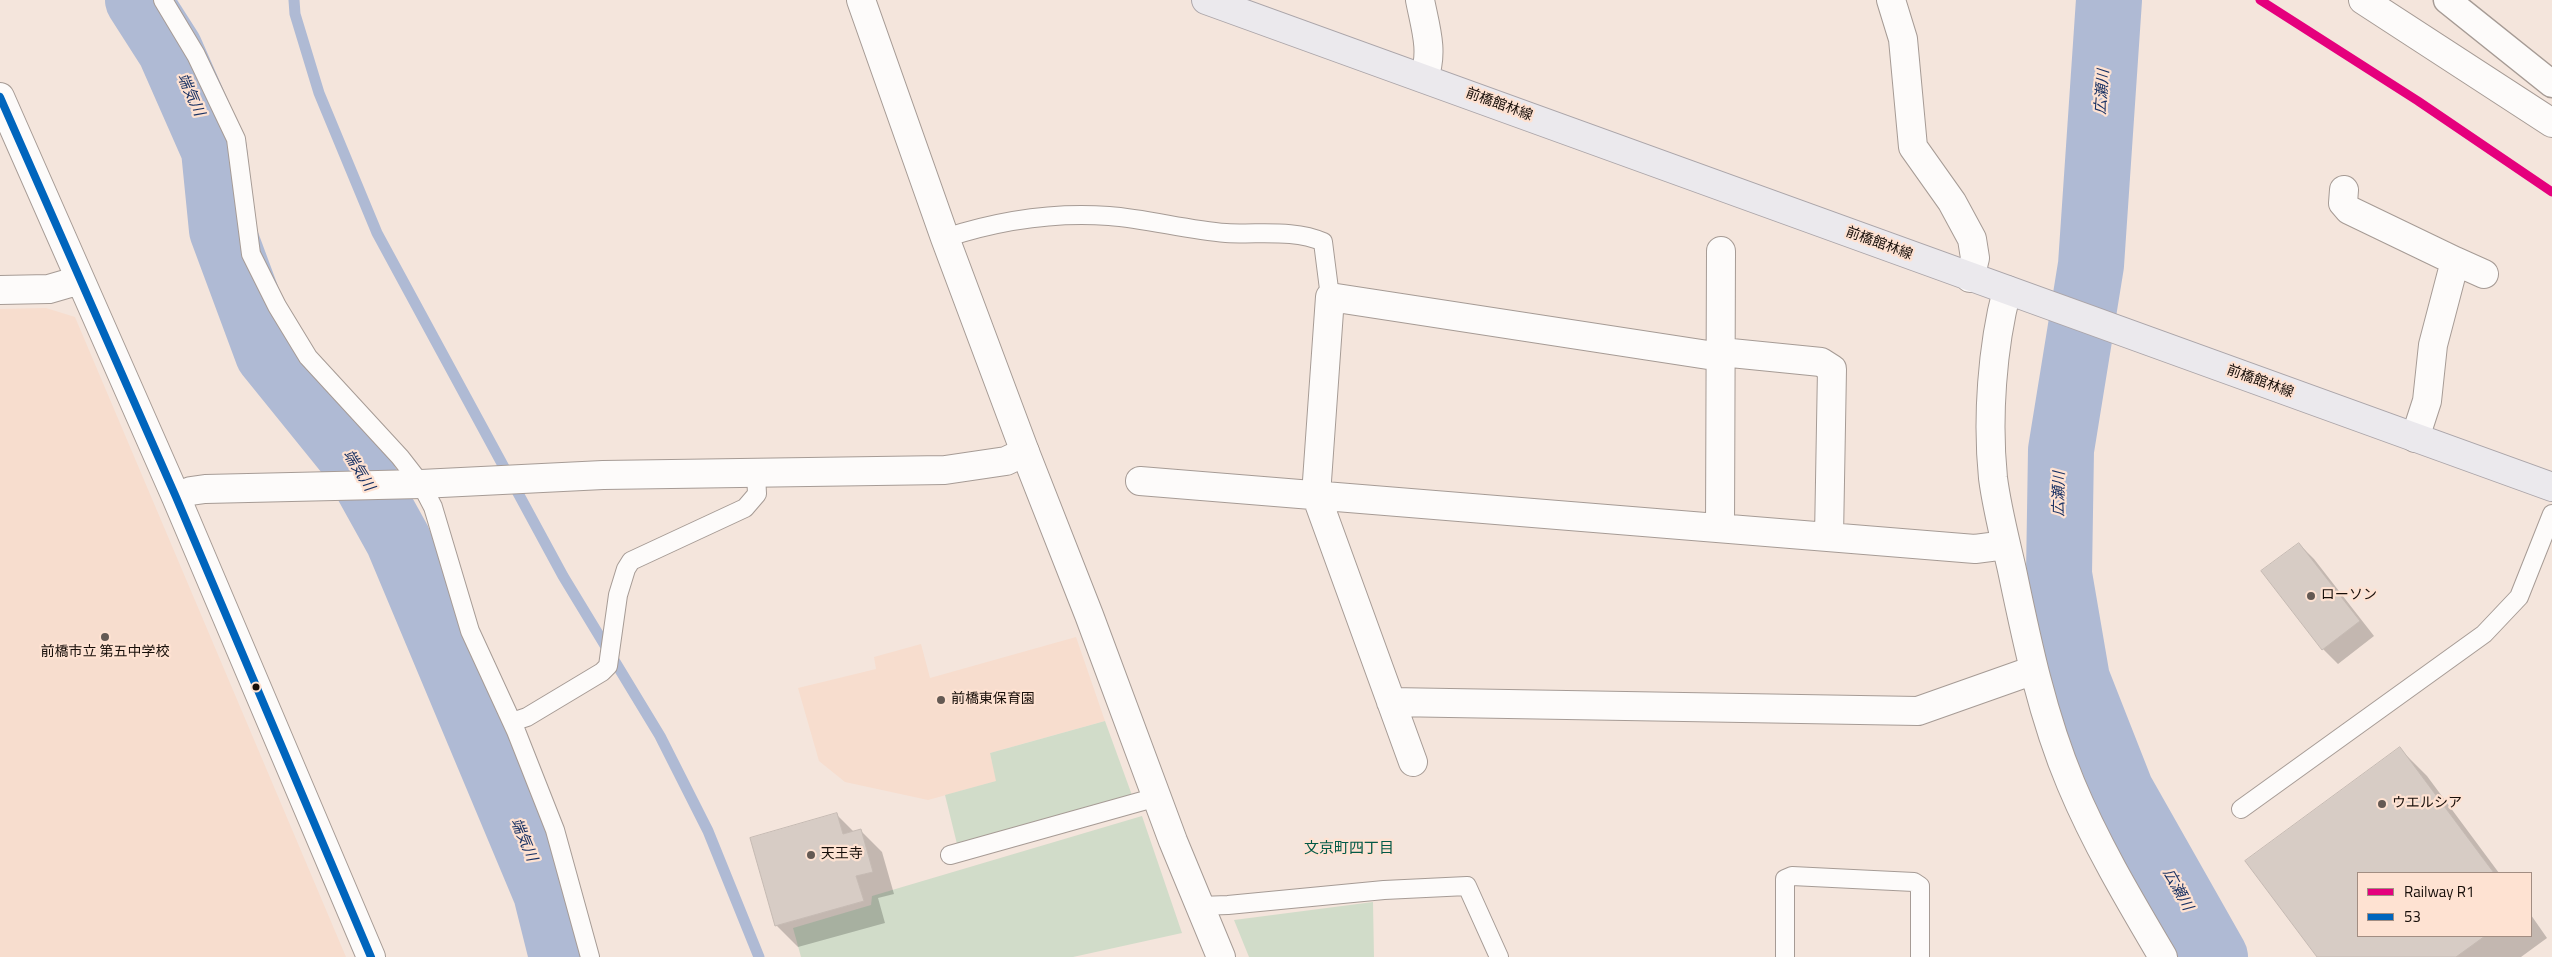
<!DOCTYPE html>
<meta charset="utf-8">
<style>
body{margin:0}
#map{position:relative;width:2552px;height:957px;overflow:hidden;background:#f4e5dc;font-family:"Titillium Web",sans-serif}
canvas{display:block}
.legend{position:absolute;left:2357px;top:872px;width:175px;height:65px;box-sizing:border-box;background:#fee2d2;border:1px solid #a28d82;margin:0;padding:6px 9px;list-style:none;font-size:15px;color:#170e09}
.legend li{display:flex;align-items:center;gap:10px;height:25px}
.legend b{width:25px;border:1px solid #a28d82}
</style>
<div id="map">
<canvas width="2552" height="957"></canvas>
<ul class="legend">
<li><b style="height:6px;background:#e5007d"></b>Railway R1</li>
<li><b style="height:6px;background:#0065bd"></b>53</li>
</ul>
</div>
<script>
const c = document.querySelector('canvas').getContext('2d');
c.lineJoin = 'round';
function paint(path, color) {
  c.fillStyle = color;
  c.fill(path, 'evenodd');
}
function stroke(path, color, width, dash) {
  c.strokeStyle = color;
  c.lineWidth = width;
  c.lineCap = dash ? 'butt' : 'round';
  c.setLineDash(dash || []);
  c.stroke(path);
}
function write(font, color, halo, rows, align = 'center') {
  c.font = font + ' "Titillium Web","Noto Sans JP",sans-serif';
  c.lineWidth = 4.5;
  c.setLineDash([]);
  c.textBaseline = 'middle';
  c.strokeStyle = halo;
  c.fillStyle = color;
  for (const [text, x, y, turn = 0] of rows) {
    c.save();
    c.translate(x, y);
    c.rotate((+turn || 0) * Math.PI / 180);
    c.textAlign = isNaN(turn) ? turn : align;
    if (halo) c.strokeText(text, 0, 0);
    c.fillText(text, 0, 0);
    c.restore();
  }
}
const built = new Path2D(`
 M46 308 75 317 346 957H0V309Z
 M1076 637 1105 721 990 753 997 781 928 800 845 782 819 761 798 688 876 669 874 657 921 644 930 678Z`);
const green = new Path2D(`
 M1105 721 1133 798 957 844 945 795 996 781 990 753Z
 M1142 816 1182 933 1073 957H801L793 928 871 905 872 896Z
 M1373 902 1374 957H1249L1234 920Z`);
const shadow = new Path2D(`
 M2299 544 2314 559 2374 636 2338 664 2323 649Z
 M2400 749 2427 776 2499 873H2358V936H2531V915L2547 938 2521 957H2318Z
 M837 815 854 832 860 830 882 852 894 894 878 898 885 923 798 947 776 925Z`);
const stream = new Path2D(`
 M294 0 295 14 319 93 377 233 563 576 660 736 708 831 759 957`);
const river = new Path2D(`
 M138 0 170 50 214 150 222 230 268 354 353 459 398 540 546 893 562 957
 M2109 0 2091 265 2061 450 2059 574 2077 679 2121 791 2215 957`);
const building = new Path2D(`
 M2299 543 2360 621 2322 650 2261 571Z
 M2400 747 2494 873H2358V936H2485L2456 957H2317L2245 861Z
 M837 813 843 834 861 829 873 872 856 876 864 901 775 926 750 838Z`);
const service = new Path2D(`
 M163 0 196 55 236 139 251 254 277 306 308 357 400 457 421 484 433 507 470 631 516 731 555 830 590 957
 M945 238C997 221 1055 212 1109 216 1148 219 1187 230 1226 233 1258 235 1294 229 1323 242L1330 297
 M512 722 527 717 602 672 608 666 618 595 626 569 631 561 745 508 757 494 756 473
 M2241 809 2484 634 2519 597 2552 514
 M950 855 1157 797
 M1200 906 1228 905 1384 890 1467 886 1499 957
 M1785 957V879L1792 876 1914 882 1920 886V957`);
const pedestrian = new Path2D(`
 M2447 0 2552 84`);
const minor = new Path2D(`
 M1420 0C1425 26 1434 52 1424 77
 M1891 0 1903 39 1913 147 1952 202 1972 239 1975 258 1970 278
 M2363 0 2552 123
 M0 97 176 497 371 957
 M2344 190 2343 203 2349 210 2455 261 2433 345 2427 401 2415 438
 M2455 261 2484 274
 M0 290 49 289 80 280
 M2007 290C1992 347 1987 419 1993 478 1997 509 2005 539 2012 570 2027 642 2042 715 2071 784 2096 844 2130 901 2163 957
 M1721 352 1821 362 1832 369 1829 537
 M1140 481 1975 549 2006 545
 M176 497 191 491 205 489 421 484 603 475 945 470 1006 461 1025 452
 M1720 528 1721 251
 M1391 702 1918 711 2034 670
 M1413 762 1316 495 1330 297 1721 357`);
const tertiary = new Path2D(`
 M861 0 945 238 1025 452 1089 615 1173 841 1221 957`);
const primary = new Path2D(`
 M1206 0 2552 487`);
const bus1 = new Path2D(`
 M0 97 176 497 371 957`);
const rail1 = new Path2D(`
 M2260 0 2418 101 2552 192`);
const markers = [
 [2311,596,5,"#645953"],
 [105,637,5,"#645953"],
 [256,687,4.5,"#170e09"],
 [941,700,5,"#645953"],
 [2382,804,5,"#645953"],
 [811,855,5,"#645953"]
];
const streetNames = [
 ["前橋館林線",1499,105,20],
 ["前橋館林線",1879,244,20],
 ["前橋館林線",2260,382,20]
];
const poiNames = [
 ["ローソン",2321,596],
 ["前橋市立 第五中学校",105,653,"center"],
 ["前橋東保育園",951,700],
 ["ウエルシア",2392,804],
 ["天王寺",821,855]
];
const waterNames = [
 ["広瀬川",2103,92,-86],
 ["端気川",190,95,66],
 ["端気川",358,471,58],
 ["広瀬川",2060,494,-89],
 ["端気川",523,840,67],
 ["広瀬川",2177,890,61]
];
const neighbourhoodNames = [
 ["文京町四丁目",1349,849]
];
paint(built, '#f7ddce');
paint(green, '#d1dcc9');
paint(shadow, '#0003');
stroke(stream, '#afbad4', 11);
stroke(river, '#afbad4', 66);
paint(building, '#d7ccc5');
stroke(building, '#c5bab3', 1);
stroke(service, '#a69b95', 20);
stroke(pedestrian, '#a69b95', 29);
stroke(minor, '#a69b95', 30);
stroke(tertiary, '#a69b95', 30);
stroke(primary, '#aba5a9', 30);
stroke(service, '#fdfbfa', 18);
stroke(pedestrian, '#fdfbfa', 26);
stroke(minor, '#fdfbfa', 28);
stroke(tertiary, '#fdfbfa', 28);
stroke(primary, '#ebe9ed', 28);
stroke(bus1, '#0065bd', 8);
stroke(rail1, '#e5007d', 9);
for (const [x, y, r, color] of markers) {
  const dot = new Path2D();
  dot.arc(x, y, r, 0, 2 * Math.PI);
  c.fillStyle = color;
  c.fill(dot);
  stroke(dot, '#fee2d2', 2);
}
write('14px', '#170e09', '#fee2d2', streetNames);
write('14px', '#170e09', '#fee2d2', poiNames, 'left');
write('italic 15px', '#193163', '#fee2d2', waterNames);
write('15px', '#025946', '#fee2d2', neighbourhoodNames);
</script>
